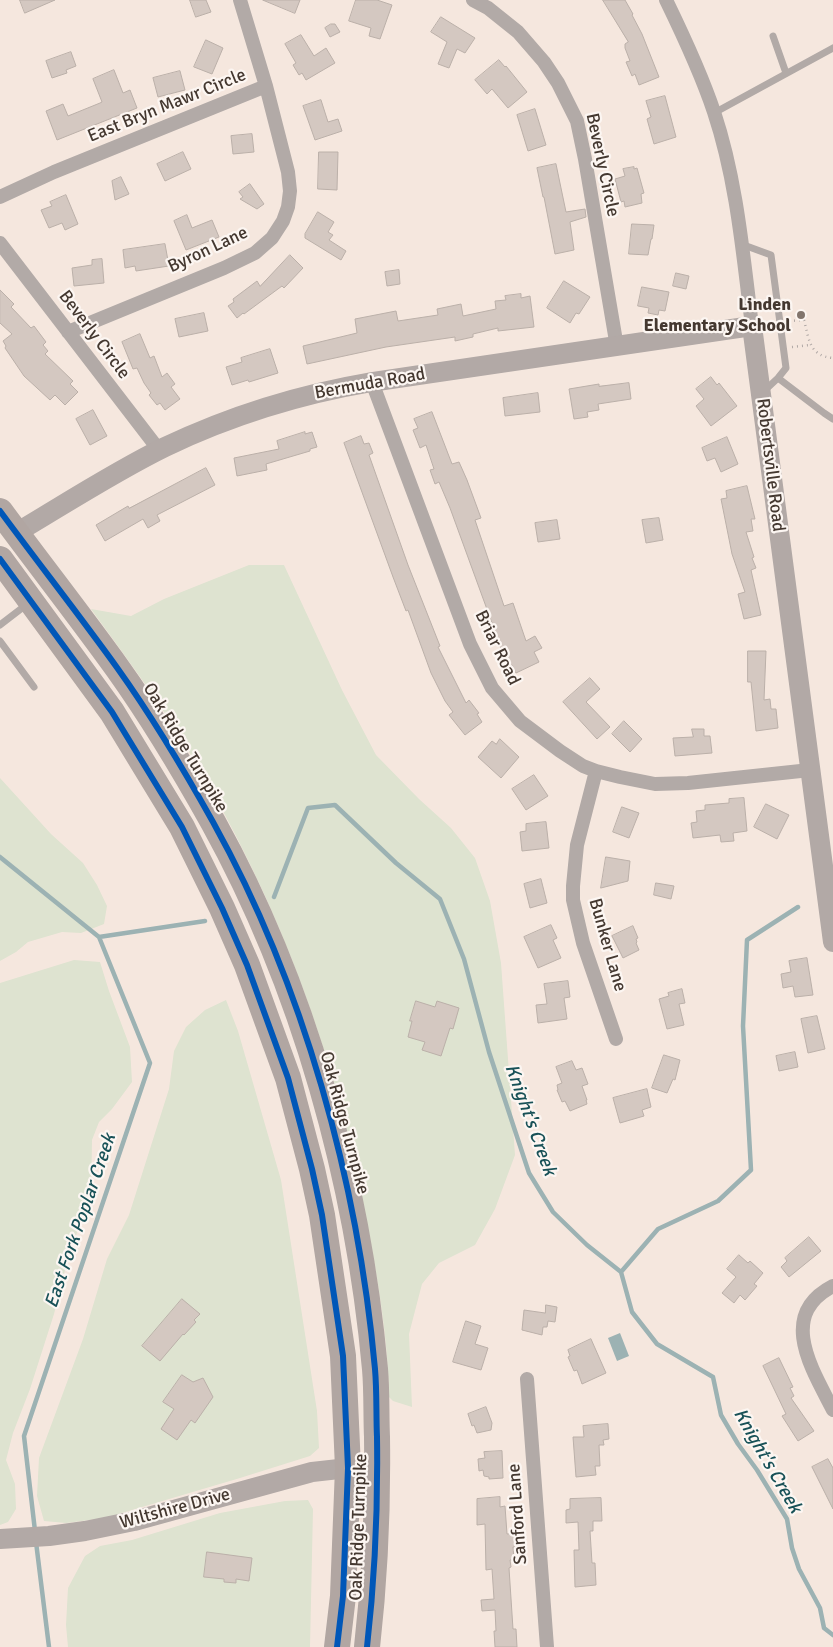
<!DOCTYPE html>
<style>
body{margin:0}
canvas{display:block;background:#f5e7de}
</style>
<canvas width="833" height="1647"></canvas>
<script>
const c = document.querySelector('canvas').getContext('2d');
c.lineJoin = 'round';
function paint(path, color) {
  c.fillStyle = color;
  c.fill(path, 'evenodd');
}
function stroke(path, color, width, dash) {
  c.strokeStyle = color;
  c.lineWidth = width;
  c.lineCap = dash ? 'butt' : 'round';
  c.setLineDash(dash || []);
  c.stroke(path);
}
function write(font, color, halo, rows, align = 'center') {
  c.font = font + ' Signika,sans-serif';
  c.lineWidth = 4.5;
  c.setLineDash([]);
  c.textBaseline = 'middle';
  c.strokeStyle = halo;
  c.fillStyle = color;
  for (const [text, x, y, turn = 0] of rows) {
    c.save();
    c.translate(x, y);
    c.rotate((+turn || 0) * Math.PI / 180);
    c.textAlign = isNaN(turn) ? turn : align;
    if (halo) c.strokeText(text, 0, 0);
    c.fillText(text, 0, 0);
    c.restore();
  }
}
const green = new Path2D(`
 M249 565H284L342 690 376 755 419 799 451 828 475 858 490 901 501 963 515 1155 495 1209 475 1245 439 1263 422 1284 409 1334 412 1407 393 1401 389 1397C388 1339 378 1280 367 1223 334 1043 267 871 168 718 144 681 117 645 91 609L131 616 164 599Z
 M0 778 51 834 83 863 97 885 107 906 104 924 81 933 62 932 28 942 16 952 0 961Z
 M74 960 100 962 109 991 130 1047 132 1082 112 1109 99 1122 92 1140 91 1196 69 1254 54 1314 30 1389 13 1433 6 1460 15 1484 16 1509 8 1522 0 1525V983Z
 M226 1000 238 1031 281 1180 317 1411 319 1448 310 1456 240 1478 105 1518 66 1523 44 1521 37 1496 39 1458 83 1339 107 1259 129 1215 169 1089 174 1051 186 1027 205 1010Z
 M308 1500 313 1509 310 1647H68L66 1625 68 1588 85 1556 100 1546 132 1540 220 1513 285 1501Z`);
const water = new Path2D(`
 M620 1333 629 1356 617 1361 608 1338Z`);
const stream = new Path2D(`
 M0 857 99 937 150 1063 24 1436 35 1531
 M274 897 308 808 335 805 396 863 440 899 464 959 489 1052 529 1173 553 1212 587 1245 621 1272 632 1312 657 1344 713 1377 721 1415 738 1444 757 1470 787 1519 792 1548 799 1569 820 1608 824 1628 833 1635
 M99 937 205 921
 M621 1272 658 1229 718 1201 751 1170 743 1026 747 940 798 907
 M36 1542 49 1647`);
const building = new Path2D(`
 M20 0H55L25 13Z
 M190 0H206L211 12 196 17Z
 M263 0H300L295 13Z
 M356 0H377L392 5 380 39 369 36 371 28 349 21Z
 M603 0H625L633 14 632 15 642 34 659 77 639 85 635 74 632 76 626 62 630 61 625 48V44L628 42Z
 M441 17 475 38 465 53 457 49 449 68 438 64 447 42 431 32Z
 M331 24H335L340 32 330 37 325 28Z
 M301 35 314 56 326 48 335 63 306 80 302 73 299 75 293 65 296 63 285 44Z
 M206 40 223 48 212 74 194 67Z
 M71 52 76 66 66 70 67 73 52 78 46 61Z
 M499 60 505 67 506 66 527 92 508 108 492 89 487 94 475 80Z
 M114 70 123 93 130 90 137 108 57 140 46 111 63 104 68 116 100 103 102 102 93 79Z
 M180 71 185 90 158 97 153 78Z
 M665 96 676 137 654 144 647 119 651 117 646 101Z
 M321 100 328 122 338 119 342 131 315 140 303 106Z
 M535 109 546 145 528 151 517 115Z
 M252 134 254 152 233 154 231 136Z
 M183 152 191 169 165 181 157 164Z
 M319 152H338L337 190 318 189Z
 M556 164 566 212 585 209 586 217 570 222 574 250 555 254 544 197H543L537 168Z
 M634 167V169L637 168 644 193 641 194 642 203 625 207 624 201 621 202 615 179 625 176 623 169Z
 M121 177 129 194 115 200 112 181Z
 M250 184 264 204 257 209 240 199 243 197 239 192Z
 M66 195 78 224 65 230 62 223 49 228 41 210 52 206 50 202Z
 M318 212 334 222 328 232 333 235 329 240 346 251 341 260 305 238V234Z
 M187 215 192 228 212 220 219 237 186 250 174 221Z
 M632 224 654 225 652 239H651L648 255 629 254Z
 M165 244 169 266 136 271 135 266 125 268 123 250Z
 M290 255 303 268 284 288 282 286 244 314 243 313 237 318 228 306 234 302 233 299 257 281 260 286Z
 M102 259 104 283 74 286 72 268 92 265V260Z
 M399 270 400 284 387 286 385 272Z
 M676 273 689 276 686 289 673 286Z
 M564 281 590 297 579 314 576 313 570 323 547 308Z
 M642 287 669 292 665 311 659 310 658 315 648 313 649 308 638 306Z
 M0 290 14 304 11 307 31 328 34 326 46 342 43 345 48 351 45 354 73 381 70 384 78 392 65 405 55 395 50 400 24 376 5 348 6 346 3 341 12 334 0 323Z
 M521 294V298L530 296 534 327 498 331V328L473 334V337L455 341V337L386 347 307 364 303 346 357 333 355 319 396 311 398 321 438 315 437 309 461 304 463 316 496 309 495 301 506 300 505 296Z
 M204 313 208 331 179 337 175 319Z
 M140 334 150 358 154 356 162 377 167 373 175 384 171 387 180 399 165 410 160 403 157 405 149 395 151 393 144 383 137 368 133 369 122 342Z
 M270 349 278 373 249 382 248 380 232 385 226 367 242 362 241 358Z
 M711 377 717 385 719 383 737 406 711 426 696 406 704 399 696 389Z
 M629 383 631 399 598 404 599 410 587 412 588 417 574 419 569 389 599 384V386Z
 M538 393 540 412 505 416 503 398Z
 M93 410 107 436 90 445 76 419Z
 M432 412 452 464 459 462 467 480 481 518 475 520 504 606 513 603 526 641 535 636 542 648 534 652 539 662 516 673 512 665 507 668 501 656 503 655 496 634 450 508 439 482 435 484 430 470 434 469 426 445 420 448 413 430 418 428 414 419Z
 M305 432V434L312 432 317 447 310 449V451L266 464 267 470 237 476 234 458 279 449 277 441Z
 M361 436 364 444 369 443 373 453 369 455 408 565 440 646 438 647 466 703 469 700 479 713 477 714 482 722 465 735 449 715 453 712 445 701 431 673 408 610 406 611 393 577 344 443Z
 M727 437 738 464 721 472 715 458 707 461 702 448Z
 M206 468 215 485 157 515 160 521 148 528 143 519 105 541 96 525 128 506 129 508Z
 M747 486 755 519H751L753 531 746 532 754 557 752 558 756 568 751 570 761 615 744 619 738 594 745 592 732 554 721 499 727 498 726 491Z
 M659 518 663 540 646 543 642 520Z
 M557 520 560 539 538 542 535 523Z
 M748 651H766L764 700 770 699 771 709H776L778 728 756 731 751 682H748Z
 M590 678 600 689 586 702 610 727 597 739 563 702Z
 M624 721 642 739 630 752 612 734Z
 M692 729H704V736H710L712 753 675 756 673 738 693 737Z
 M500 739 519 757 501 778 478 757 492 741 496 744Z
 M534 775 548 796 526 810 512 789Z
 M744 798 747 831 733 833 734 841 721 842 720 835 693 838 691 823 697 822 696 811 705 810V805L729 803V799Z
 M766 804 789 815 777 839 754 827Z
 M622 807 639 813 629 838 613 832Z
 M546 822 549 848 522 851 520 832 526 831V824Z
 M606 857 630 861 628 881 601 888Z
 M541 879 547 903 530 908 524 884Z
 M656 883 674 886 671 899 654 895Z
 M551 925 557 938 553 940 561 958 538 968 524 937Z
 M633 926 638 938 636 939 637 942 636 943 639 950 623 958 612 936Z
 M807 958 813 995 795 997 793 986 783 988 781 974 791 972 789 961Z
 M568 981 570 997 564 998 567 1019 538 1023 536 1005 547 1004 544 984Z
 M682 989 685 1003 679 1004 684 1025 667 1029 659 999 669 996 668 993Z
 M416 1001 435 1007 437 1001 459 1008 453 1029 450 1028 441 1056 422 1050 425 1042 408 1037 412 1021H410Z
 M817 1016 825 1049 808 1053 801 1019Z
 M795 1052 798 1067 779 1071 776 1056Z
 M664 1055 680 1060 675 1080 673 1079 667 1093 652 1088Z
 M572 1061 576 1070 582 1068 588 1084 582 1086 587 1100H586L587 1104 570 1111 565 1101 562 1102 557 1090H558L557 1085 562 1083 556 1067Z
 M647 1089 651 1107 642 1110 644 1116 620 1123 613 1098Z
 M809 1237 821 1251 789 1277 781 1267 787 1261 785 1258Z
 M739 1255 748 1263 750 1261 763 1273 754 1284 757 1286 745 1300 740 1295 734 1303 722 1293 736 1277 727 1269Z
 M182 1299 200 1314 194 1320 196 1322 184 1335 183 1334 160 1361 142 1346Z
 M546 1305 557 1307 555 1322 548 1321 547 1327H543L542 1335 522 1330 524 1310 545 1313Z
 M466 1321 481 1326 475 1344 488 1348 481 1370 453 1362Z
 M591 1339 606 1373 582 1384 577 1370 574 1371 568 1357 570 1356 568 1350Z
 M779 1358 793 1387 790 1388 794 1396 791 1398 814 1431 798 1441 782 1416 786 1414 763 1366Z
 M182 1375 193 1382 203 1378 213 1397 195 1423 191 1420 177 1440 161 1429 174 1409 163 1402Z
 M486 1407 492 1423 491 1430 477 1433 474 1425 472 1426 468 1414Z
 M608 1424 609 1439 603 1440 604 1445H599L600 1466H595L596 1475 576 1477 573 1437H584L583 1426Z
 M502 1451 503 1478 489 1479V1477L484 1476 483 1470 479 1471 478 1459 485 1458 484 1452Z
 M828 1459 833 1468V1509L812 1467Z
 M500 1497V1507L505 1506 507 1534 522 1532 523 1546 513 1547 514 1560H510L511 1567 509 1568 513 1629H516L517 1647H495L494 1631H496L495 1610 482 1611 481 1600 494 1599 492 1569 486 1570 485 1524 477 1525V1499Z
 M601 1498 602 1521H593V1531H590L592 1563H595L596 1585 575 1587 574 1550H579L578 1522 566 1523V1510L570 1509V1499Z
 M207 1552 252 1558 249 1581 236 1579V1583L224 1582V1579L204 1577Z`);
const path = new Path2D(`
 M789 321 804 320C809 339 809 356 833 358
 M792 347 810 345`);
const lane = new Path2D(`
 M773 36 786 73
 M714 113 833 48
 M741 244 771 255 786 368 778 378 763 392
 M778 378 824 413 833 419
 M0 625 26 605
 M0 641 34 687`);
const street = new Path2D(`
 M473 0 488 8 518 32 544 62 558 83 577 121 585 159 617 347
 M666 0C684 37 701 73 714 112 737 181 743 255 752 326
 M0 197 54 172 266 86
 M0 243 159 450
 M68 332 224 268 255 253 272 238 283 221 288 207 290 191 288 172 266 86 240 0
 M372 382 470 644 492 688 520 721 560 751 583 766 596 771 620 777 655 784 688 783 810 770
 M596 771 577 845 573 886V900L583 943 616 1039
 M833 1286C777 1315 812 1369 833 1410
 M527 1379 547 1647`);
const secondary = new Path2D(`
 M16 533C65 504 114 472 165 447 230 416 301 394 372 382L752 326 833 942
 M0 1539 49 1536 85 1531 134 1521 312 1472 348 1468`);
const highway = new Path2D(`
 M0 511C39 564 80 616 118 669 153 718 184 770 213 822 304 986 358 1182 375 1369 377 1392 376 1415 377 1437 378 1507 375 1577 367 1647
 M0 559 112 712 182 827 222 908 247 965 288 1078 312 1169 322 1215 343 1356 348 1468 343 1596 337 1647`);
const cycleway = new Path2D(`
 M0 511C39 564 80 616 118 669 153 718 184 770 213 822 304 986 358 1182 375 1369 377 1392 376 1415 377 1437 378 1507 375 1577 367 1647
 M0 559 112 712 182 827 222 908 247 965 288 1078 312 1169 322 1215 343 1356 348 1468 343 1596 337 1647`);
const markers = [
 [801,315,5,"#82756d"]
];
const streetNames = [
 ["East Bryn Mawr Circle",167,106,-22],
 ["Beverly Circle",602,165,78],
 ["Byron Lane",208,250,-25],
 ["Beverly Circle",94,335,53],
 ["Bermuda Road",370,384,-10],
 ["Robertsville Road",770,465,83],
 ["Briar Road",497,648,64],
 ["Oak Ridge Turnpike",185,748,59],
 ["Bunker Lane",607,945,74],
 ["Oak Ridge Turnpike",344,1123,75],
 ["Wiltshire Drive",175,1509,-15],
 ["Sanford Lane",518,1514,-94],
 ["Oak Ridge Turnpike",359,1527,-88]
];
const poiNames = [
 ["Linden",791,305],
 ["Elementary School",791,326]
];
const waterNames = [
 ["Knight's Creek",530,1120,70],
 ["East Fork Poplar Creek",81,1221,-71],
 ["Knight's Creek",767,1461,60]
];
paint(green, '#dee3d0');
paint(water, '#9cb2b3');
stroke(stream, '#9cb2b3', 4.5);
paint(building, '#d4c8c1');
stroke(building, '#bbb0a9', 1);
stroke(path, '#b1a9a6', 2.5, [1, 4]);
stroke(lane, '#b2aaa7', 7);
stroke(street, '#b2aaa7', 14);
stroke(secondary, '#b2a9a6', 20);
stroke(highway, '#b1a6a2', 26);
stroke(cycleway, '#0057b8', 6);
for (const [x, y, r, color] of markers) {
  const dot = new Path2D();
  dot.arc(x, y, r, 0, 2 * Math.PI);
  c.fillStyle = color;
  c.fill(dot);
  stroke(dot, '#fcf6f2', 2);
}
write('18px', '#443830', '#fcf6f2', streetNames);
write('bold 18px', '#443830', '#fcf6f2', poiNames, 'right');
write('italic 19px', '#185157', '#fcf6f2', waterNames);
</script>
